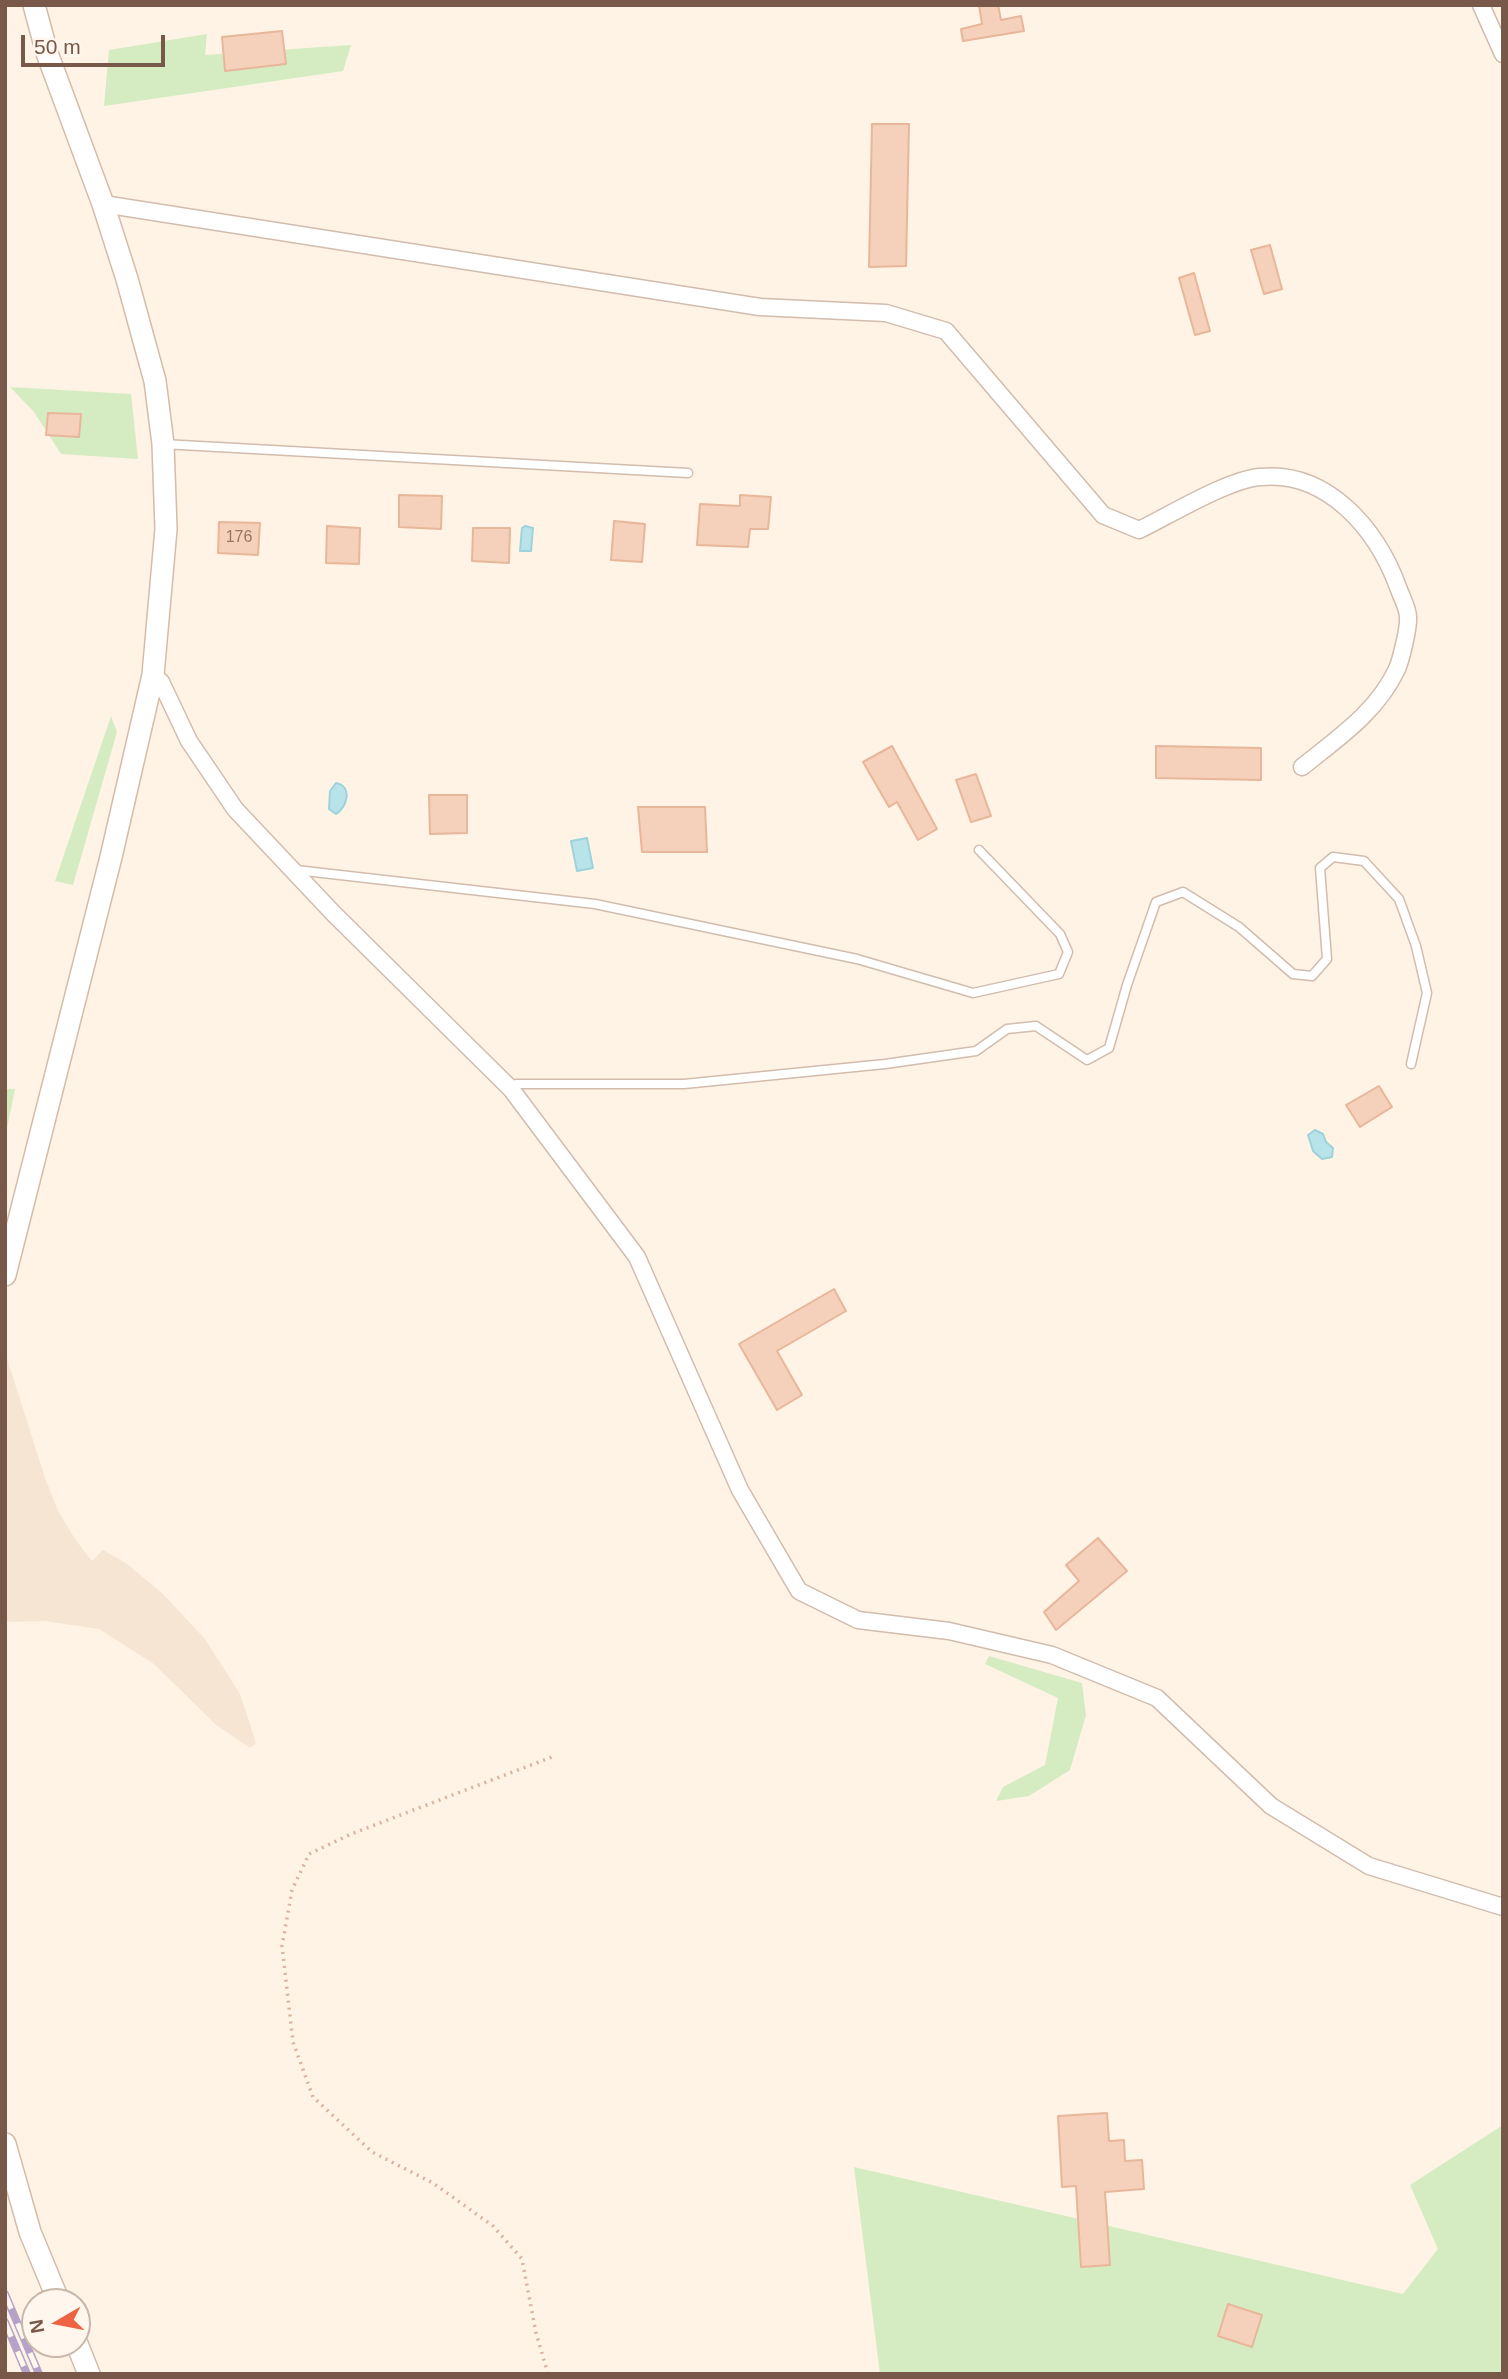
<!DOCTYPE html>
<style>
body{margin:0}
#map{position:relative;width:1508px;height:2379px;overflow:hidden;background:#fef3e5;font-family:Arial,sans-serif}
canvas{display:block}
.frame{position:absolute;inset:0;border:7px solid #785848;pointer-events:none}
.north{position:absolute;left:21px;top:2288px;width:70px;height:70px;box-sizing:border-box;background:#fff7ed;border:2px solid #c9b7ab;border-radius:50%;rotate:260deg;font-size:19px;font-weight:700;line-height:28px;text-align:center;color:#785848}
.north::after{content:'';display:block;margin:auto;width:24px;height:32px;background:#ee6443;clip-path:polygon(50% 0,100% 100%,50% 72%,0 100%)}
.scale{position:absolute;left:21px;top:35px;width:144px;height:32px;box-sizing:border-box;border:4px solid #785848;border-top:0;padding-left:9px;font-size:21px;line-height:24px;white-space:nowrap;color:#785848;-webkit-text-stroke:5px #fff7ed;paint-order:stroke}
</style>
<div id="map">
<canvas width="1508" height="2379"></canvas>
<div class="frame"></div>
<div class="north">N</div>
<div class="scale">50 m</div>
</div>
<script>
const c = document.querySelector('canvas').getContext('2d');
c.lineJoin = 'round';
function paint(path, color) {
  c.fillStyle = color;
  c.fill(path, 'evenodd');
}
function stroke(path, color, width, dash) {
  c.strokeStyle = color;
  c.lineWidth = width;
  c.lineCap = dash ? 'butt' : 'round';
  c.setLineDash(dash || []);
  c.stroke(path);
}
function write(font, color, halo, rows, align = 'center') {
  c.font = font + ' Arial,sans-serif';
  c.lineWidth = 6;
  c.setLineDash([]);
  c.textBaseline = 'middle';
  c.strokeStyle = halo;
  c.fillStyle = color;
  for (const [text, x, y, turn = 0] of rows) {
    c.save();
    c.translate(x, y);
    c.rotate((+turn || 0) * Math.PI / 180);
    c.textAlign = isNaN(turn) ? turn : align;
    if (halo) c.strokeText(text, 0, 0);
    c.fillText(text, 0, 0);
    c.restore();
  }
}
const residential = new Path2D(`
 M5 1352 45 1478 58 1511 75 1539 92 1561 103 1550 127 1564 163 1594 205 1639 240 1694 256 1743 250 1748 215 1724 154 1664 99 1629 44 1621 5 1622Z`);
const green = new Path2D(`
 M207 34 205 55 351 45 343 71 104 106 109 50Z
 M10 387 131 394 138 459 61 454 34 412Z
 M111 716 117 732 73 885 55 881Z
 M5 1089H15L5 1138Z
 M989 1656 1082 1683 1086 1715 1070 1770 1029 1796 996 1801 1003 1787 1045 1765 1058 1698 985 1664Z
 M1503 2125V2374H880L854 2167 1403 2294 1438 2249 1410 2185Z`);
const water = new Path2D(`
 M525 526 533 528 531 551H520L522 528Z
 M336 783C353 786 347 808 336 814L329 809 330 791Z
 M587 838 593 868 577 871 571 841Z
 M1315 1130 1323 1134 1326 1142 1333 1148 1332 1157 1322 1159 1313 1151 1308 1135Z`);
const building = new Path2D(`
 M979 5H998L1001 20 1021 16 1024 31 963 41 961 29 982 24Z
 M282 31 286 64 225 71 222 37Z
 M872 124H909L906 266 869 267Z
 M1270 245 1282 289 1264 294 1251 250Z
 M1194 273 1210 331 1195 335 1179 278Z
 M48 413 81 414 79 437 46 435Z
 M399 495 442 496 441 529 399 527Z
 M740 495 771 497 768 529H750L748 547 697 545 700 504 740 506Z
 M614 521 645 524 642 562 611 560Z
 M219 522 260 523 258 555 218 553Z
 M327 526 360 528 359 564 326 563Z
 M473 528H510L509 563 472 561Z
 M892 746 937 829 918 840 897 802 889 807 863 762Z
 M1156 746 1261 748V780L1156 778Z
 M976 774 991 816 971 822 956 780Z
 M429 795H467V833L430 834Z
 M638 807H705L707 852H642Z
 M1379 1086 1392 1107 1360 1127 1346 1105Z
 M834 1289 846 1311 777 1351 802 1395 777 1410 739 1344Z
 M1098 1538 1127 1571 1056 1630 1044 1612 1079 1581 1066 1565Z
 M1107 2113 1109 2141 1124 2140 1125 2161 1142 2160 1144 2189 1105 2192 1110 2265 1081 2267 1076 2186 1062 2187 1058 2116Z
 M1228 2304 1262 2315 1252 2347 1218 2336Z`);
const path = new Path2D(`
 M548 2374 536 2333 522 2259 493 2226 433 2183 372 2152 313 2097 293 2042 282 1946 292 1890 309 1854 351 1834 552 1757`);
const lane = new Path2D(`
 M163 444 688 473
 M296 870 595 904 857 959 973 993 1059 974 1068 952 1060 934 979 850
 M511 1089 516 1084H684L885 1064 976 1051 1007 1029 1036 1026 1087 1060 1109 1048 1127 985 1156 902 1183 892 1239 927 1293 974 1312 976 1327 959 1320 868 1333 857 1364 861 1399 899 1416 946 1427 993 1411 1064`);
const street = new Path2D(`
 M1481 5 1503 54
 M103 204 760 307 886 313 946 331 1103 515 1139 530C1170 515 1227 480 1260 477 1328 470 1377 530 1398 587 1401 596 1408 608 1408 617 1409 627 1401 660 1397 669 1377 712 1338 738 1302 767
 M153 675 161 682 189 741 235 809 333 913 511 1089 637 1257 740 1490 799 1591 858 1620 949 1631 1052 1655 1157 1698 1271 1806 1369 1866 1503 1907`);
const secondary = new Path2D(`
 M5 1275 111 857 153 675 166 529 163 444 155 381 127 279 103 204 47 53 34 5
 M5 2144 30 2232 59 2302
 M77 2344 89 2374`);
const rail = new Path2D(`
 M5 2294 39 2374
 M5 2322 27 2374`);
const numberNames = [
 ["176",239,538]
];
paint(residential, '#f6e5d3');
paint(green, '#d5ecc2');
paint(water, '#b8e3e9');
stroke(water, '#9ed3db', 2);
paint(building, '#f5d0bb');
stroke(building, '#e8b69a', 2);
stroke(lane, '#d2bcad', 11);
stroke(street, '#d2bcad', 19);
stroke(secondary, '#d5bcaa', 24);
stroke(path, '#dab39e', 3.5, [2, 5]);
stroke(lane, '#fff', 8);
stroke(street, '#fff', 16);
stroke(secondary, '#fff', 21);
stroke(rail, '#b6a2c8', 8);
stroke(rail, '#fff7ed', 5, [16]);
write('16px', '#977665', null, numberNames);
</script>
